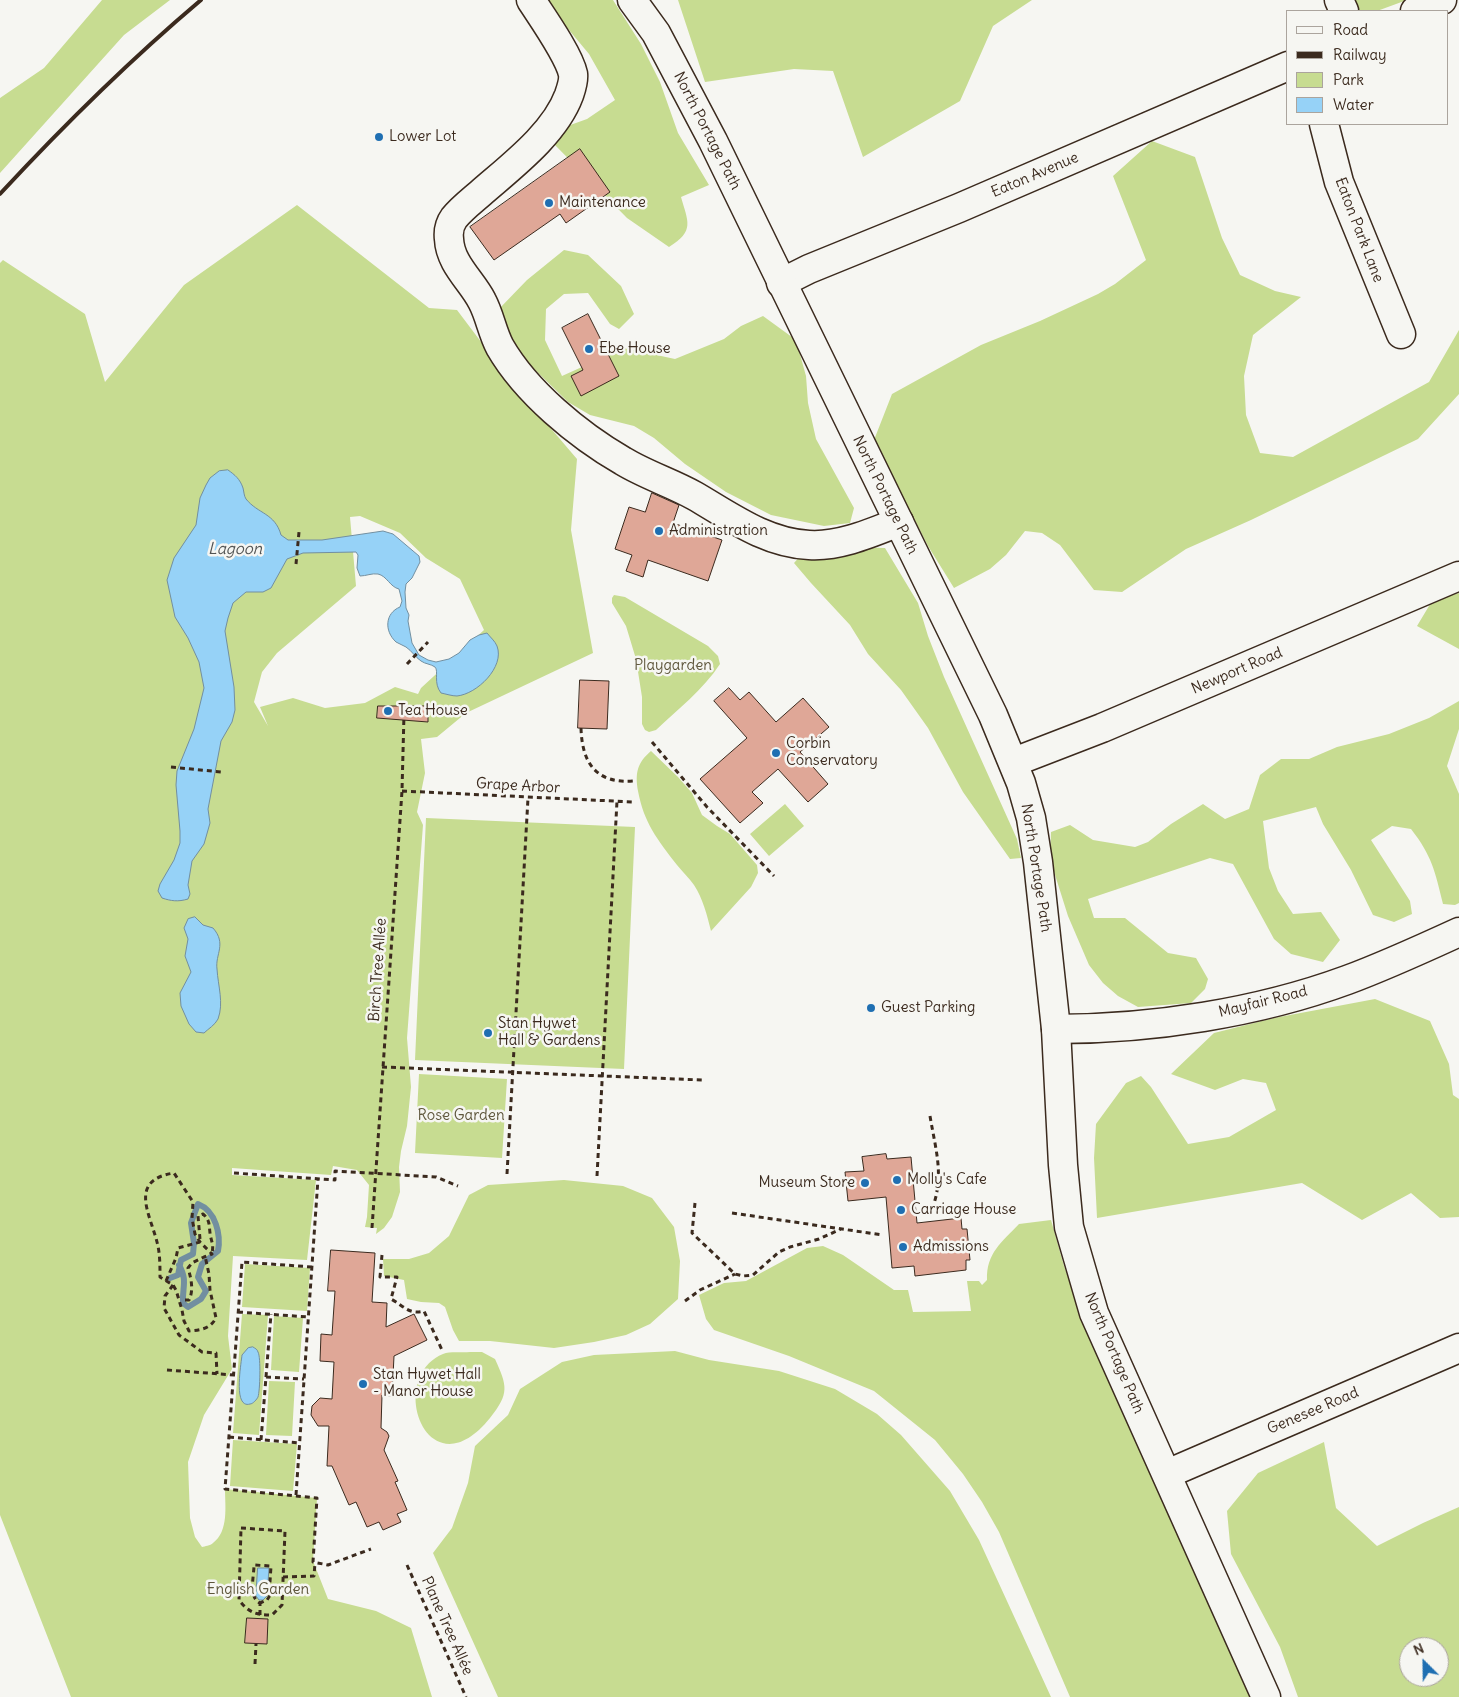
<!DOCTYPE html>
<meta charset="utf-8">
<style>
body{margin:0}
#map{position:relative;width:1459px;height:1697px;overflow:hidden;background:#f6f6f2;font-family:Delius,sans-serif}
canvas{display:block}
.legend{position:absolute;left:1286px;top:10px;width:162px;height:115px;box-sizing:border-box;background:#f6f6f2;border:1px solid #aba49d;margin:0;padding:6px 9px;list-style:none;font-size:15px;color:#3b2a1e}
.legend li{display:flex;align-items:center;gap:10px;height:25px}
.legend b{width:25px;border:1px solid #aba49d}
.north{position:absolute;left:1399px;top:1637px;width:50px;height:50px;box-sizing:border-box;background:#f6f6f2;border:1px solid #aba49d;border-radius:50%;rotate:337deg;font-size:14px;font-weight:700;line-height:20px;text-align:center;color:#3b2a1e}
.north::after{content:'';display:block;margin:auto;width:18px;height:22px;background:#1f6fb2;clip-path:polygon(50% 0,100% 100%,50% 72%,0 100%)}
</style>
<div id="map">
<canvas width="1459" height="1697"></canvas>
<ul class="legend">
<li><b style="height:6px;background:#f6f6f2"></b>Road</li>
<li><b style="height:6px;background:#3b2a1e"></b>Railway</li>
<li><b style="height:14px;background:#c7dc91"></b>Park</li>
<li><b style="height:14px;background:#96d2f7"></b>Water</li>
</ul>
<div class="north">N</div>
</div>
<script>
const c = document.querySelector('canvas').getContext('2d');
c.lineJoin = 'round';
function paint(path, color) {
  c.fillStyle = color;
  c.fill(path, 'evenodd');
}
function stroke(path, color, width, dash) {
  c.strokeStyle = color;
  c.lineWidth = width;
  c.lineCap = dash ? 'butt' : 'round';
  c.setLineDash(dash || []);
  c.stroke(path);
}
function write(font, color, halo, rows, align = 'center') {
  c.font = font + ' Delius,sans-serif';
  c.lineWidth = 5;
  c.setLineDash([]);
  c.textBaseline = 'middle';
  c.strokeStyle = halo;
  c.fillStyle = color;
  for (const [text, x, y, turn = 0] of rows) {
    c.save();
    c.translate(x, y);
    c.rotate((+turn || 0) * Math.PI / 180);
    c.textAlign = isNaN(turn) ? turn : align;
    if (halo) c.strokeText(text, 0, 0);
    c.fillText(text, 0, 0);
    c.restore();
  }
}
const green = new Path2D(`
 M102 0H170L124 35 0 173V98L44 68Z
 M544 0H613L641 44 660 82 678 133 709 185 681 197C688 222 695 231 669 247L627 218 552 142 562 128 587 119 615 100 589 54Z
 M678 0H1032L993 26 960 101 863 157 833 71 794 69 705 82Z
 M1350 0H1407L1377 11H1354Z
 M1152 141 1195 157 1222 238 1240 275 1275 291 1301 297 1253 335 1244 376 1246 415 1260 453 1293 457 1429 382 1459 330V394L1418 439 1251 520 1186 549 1122 592 1094 590 1060 545 1042 533 1025 531 1006 555 990 569 954 588 928 546 874 440 892 394 981 345 1040 321 1098 294 1115 284 1146 260 1113 176Z
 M297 205 429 308 457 310 512 383 577 459 571 530 593 653 466 713 437 737 421 739 425 773 417 812 423 825 407 1038 411 1087 407 1126 401 1151 399 1167 400 1192 392 1217 384 1228 376 1234 377 1228 365 1227 367 1217 369 1185 357 1170 333 1166 331 1175 232 1168V1175L316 1180 307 1260 233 1256 228 1336 232 1369 204 1415 188 1462 190 1518 195 1537 202 1547C205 1546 210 1546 213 1543 229 1531 225 1506 225 1489L317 1498 313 1561 328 1599 376 1611 411 1628 432 1697H71L0 1515V263L3 260 85 314 105 382 184 285ZM360 516 400 533 426 558 460 579 484 630 421 688 418 694 395 687 365 703 325 708 293 698 260 707 268 726 254 702 262 672 277 653 356 586 350 517Z
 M564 250 588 255 621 286 634 314 619 329 610 324 588 293 564 294 546 309 545 340 562 376 624 348 675 359 724 339 741 326 763 316 796 340 806 376 808 403 816 439 854 508 850 523 824 526 771 515 726 492 685 464 654 438 634 426 590 415 568 402 531 366 502 334 498 310 527 280Z
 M852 547 885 548 918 603 928 636 944 677 1017 839 1021 858 1010 859 963 792 928 728 901 690 868 654 850 625 811 583 794 563 803 553Z
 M1459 593V649L1417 626 1432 601Z
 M614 595 625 597 708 646 718 656 720 664C703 690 678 709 656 730L649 732 645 730 642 724V697L636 659 626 626 612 603V598Z
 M1459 701V729L1447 766 1459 794V903L1455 905 1443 904C1435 871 1432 856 1411 829L1392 826 1371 840 1410 901 1412 914 1394 922 1373 915 1351 870 1323 824 1316 807 1263 821 1269 868 1278 891 1293 914 1321 912 1340 940 1323 962 1291 954 1274 939 1233 864 1210 858 1088 899 1094 918H1125L1168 953 1196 958 1208 979 1205 989 1191 1003 1138 1007 1118 996 1103 983 1089 965 1068 916 1050 859 1051 832 1070 825 1093 840 1135 847 1148 842 1171 824 1203 804 1225 819 1249 809 1260 775 1281 759H1309L1337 747 1389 734 1429 718Z
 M651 751 678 777 692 793 702 815 717 826 730 834 757 865 758 873 751 887 711 931C707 915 703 899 694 885 689 878 682 871 677 865 657 839 644 823 638 791 635 773 637 763 651 751Z
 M785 804 804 826 769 856 750 834Z
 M426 818 635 827 624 1069 415 1060Z
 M1375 999 1430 1021 1449 1064 1453 1095 1459 1099V1217L1440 1218 1411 1193 1362 1220 1302 1183 1097 1218 1094 1158 1096 1124 1126 1083 1141 1076 1151 1087 1188 1144 1229 1137 1276 1110 1266 1083 1243 1079 1215 1090 1171 1074 1214 1033 1274 1018Z
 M419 1074 507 1079 502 1158 415 1153Z
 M564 1180 623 1186 652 1198 674 1227 680 1261 678 1299 650 1324 626 1335 594 1342 554 1348 490 1341H459L453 1330 445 1307 439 1303 421 1302 407 1299 404 1280 384 1276 383 1259H409L429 1253 449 1236 469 1195 488 1185Z
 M1051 1220 1064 1266 1090 1338 1250 1697H1070L999 1532 982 1502 963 1474 935 1440 874 1391 789 1356 714 1330 706 1319 699 1295 724 1283 746 1281 807 1248 823 1246 843 1255 894 1290H908L913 1312 971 1311 967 1281H979L982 1285 987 1280C986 1253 1002 1242 1019 1224Z
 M245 1264 310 1268 307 1311 242 1307Z
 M242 1314 268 1315 259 1435 233 1433Z
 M274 1316 303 1318 299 1372 271 1370Z
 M675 1351 709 1360 779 1371 835 1389 877 1414 901 1435 950 1491 979 1540 1051 1697H498L433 1553 452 1528 468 1483 475 1446 508 1415 520 1389 562 1362 594 1355Z
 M470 1352H482L495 1359C507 1386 510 1393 490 1418 428 1495 385 1378 443 1354 450 1351 462 1353 470 1352Z
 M269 1381 295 1382 292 1436 266 1435Z
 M233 1440 297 1444 293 1491 230 1486Z
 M1324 1442 1336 1508 1377 1546 1423 1523 1459 1507V1697H1298L1280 1647 1231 1554 1227 1511 1258 1473ZM1409 1647H1439V1677H1409Z`);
const water = new Path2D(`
 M228 470C235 475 240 479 243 488 244 492 244 496 246 499 258 514 275 513 281 535L288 540H322L383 531 393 534 419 556 420 562 412 578 406 584 405 592 406 608 409 615 408 621 412 643 419 655 428 660 436 662 449 659 459 653 470 640 479 635 487 633C490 637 495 641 497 646 505 667 477 694 457 696 452 696 446 694 441 693 433 683 439 671 435 667 431 664 425 664 421 661 415 657 412 651 406 647 403 645 399 644 396 642 384 631 385 613 400 607L402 601 399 589C390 587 387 576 378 574 372 573 366 576 360 576L357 568 358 555 356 552 303 553 287 559 271 588 263 592H246L233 603 228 618 225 631 234 687 235 710 232 722 221 741 208 809 210 823 204 844 192 861 188 885 190 894 188 899C178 902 171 901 162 898L158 891 160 884 174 860 180 843V831L176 785 177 771 194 729 204 688 199 662 188 638 175 617 167 580 174 558 196 525 200 498 206 485 210 478 219 471Z
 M195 917 203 925 213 928C227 944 215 954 217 969 218 986 224 1003 218 1019 215 1025 208 1029 204 1033L196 1032 189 1024 181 1006 180 993 191 972 185 956 188 939 184 928 188 919Z
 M253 1347C256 1349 257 1349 258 1352 261 1357 260 1391 258 1397 257 1399 253 1404 250 1404 233 1409 241 1365 242 1355L248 1348Z
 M258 1568H269L267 1596 263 1600H259L256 1596Z`);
const stream = new Path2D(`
 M170 1278 178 1275 181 1260 193 1254 194 1243 191 1223 198 1204C216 1211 221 1235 218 1251L202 1264 198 1277 206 1291 201 1299 188 1307 183 1303C182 1287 188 1281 179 1265`);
const building = new Path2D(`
 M580 149 610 192 566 223 560 214 494 260 470 227Z
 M588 314 619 376 581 396 571 376 583 370 562 328Z
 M652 493 679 505 673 523 722 540 708 581 648 560 643 577 626 571 632 555 615 549 629 507 645 512Z
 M580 680 609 681 607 729 578 728Z
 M729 688 740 700 749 692 776 722 803 698 829 727 800 752 828 784 808 802 778 769 752 792 763 803 740 823 700 779 747 738 714 701Z
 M378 706H428V722L377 718Z
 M886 1154 887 1159 911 1157 917 1223 961 1218 962 1229H967L970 1260H966V1270L915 1276 914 1266 892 1268 886 1197 848 1201 845 1172 864 1171 862 1157Z
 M331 1250 375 1253 372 1302 387 1303 386 1327 414 1314 427 1340 394 1356 392 1396 382 1395 381 1428 387 1432 389 1436 384 1450 398 1481 395 1482 407 1510 397 1514 401 1522 383 1530 379 1522 367 1527 356 1502 349 1505 332 1466H327L329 1426H318L311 1415 312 1406 320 1398 332 1399 334 1362 320 1361 321 1334 332 1335 335 1291H328Z
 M247 1618 268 1619 267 1644 245 1643Z`);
const path = new Path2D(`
 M296 564 299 532
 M407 664 428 642
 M581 728C582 764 597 784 634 781
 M652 742 707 807 774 876
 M171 767 221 772
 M402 791 634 802
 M382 1067 702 1080
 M930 1116C936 1152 945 1177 931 1212
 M234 1173 335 1180V1171L436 1177 458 1186
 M507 1174 528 798
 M597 1176 617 801
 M695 1203 692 1233 735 1274 743 1276 753 1275 779 1252 790 1247 819 1239 841 1229
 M732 1213 883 1235
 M372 1228 402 791 404 714
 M200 1239 198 1216 203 1214C210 1220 209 1225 210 1233 211 1241 214 1244 212 1253
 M382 1255 380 1277H397L391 1299C404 1306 409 1315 424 1311L442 1350
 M312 1267 242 1262 225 1489 317 1498 313 1562 328 1565 371 1549
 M166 1281 176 1258 178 1248 200 1242
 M173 1285 165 1296 164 1308 179 1335 202 1352 216 1353 217 1374
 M185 1300H189C194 1290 191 1278 188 1268L192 1263 204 1257 212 1254 200 1242 195 1234 192 1218 193 1202 174 1173C128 1180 150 1214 157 1242 160 1253 160 1265 160 1277L173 1285 176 1290 182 1310 184 1321 189 1331C201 1330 210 1329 216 1318L210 1290 209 1274 205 1256
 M685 1301 700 1290 735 1274
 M238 1312 308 1317
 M167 1370 234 1375
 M266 1377 304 1379
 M229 1437 300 1443
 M261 1440 271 1314
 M296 1495 318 1179
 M241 1528 285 1531 282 1605 272 1615C256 1615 249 1613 239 1600Z
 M407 1565 466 1697
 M283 1577 314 1576 315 1563
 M260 1615V1603C248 1597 254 1577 254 1565L271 1566 269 1597 267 1600 260 1603
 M255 1664 256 1644`);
const minor = new Path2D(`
 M531 0C542 17 569 55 573 74 574 81 571 89 569 95 555 133 513 165 483 191 473 200 462 208 454 218 449 225 448 231 449 239 450 264 472 281 482 301 490 316 492 332 500 347 526 392 578 435 623 461 646 475 672 483 695 496 731 517 766 543 809 545 839 547 871 533 899 522
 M1339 0 1344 11
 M1415 11 1442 0
 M1324 124 1339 182 1401 334
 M781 283 809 269 959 208 1288 66
 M1014 762 1102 728 1459 576
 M1056 1029C1152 1029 1257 1013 1347 980 1385 966 1422 949 1459 932
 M1167 1474 1459 1348`);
const major = new Path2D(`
 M632 0 656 33 713 141 993 715 1021 783 1031 818 1038 862 1056 1029 1063 1165 1069 1227 1094 1313 1266 1697`);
const rail = new Path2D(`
 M0 194C63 126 130 60 201 0`);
const markers = [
 [379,137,5,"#1f6fb2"],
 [549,203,5,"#1f6fb2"],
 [589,349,5,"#1f6fb2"],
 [659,531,5,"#1f6fb2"],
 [388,711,5,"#1f6fb2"],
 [776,753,5,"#1f6fb2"],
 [871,1008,5,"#1f6fb2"],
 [488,1033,5,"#1f6fb2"],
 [897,1180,5,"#1f6fb2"],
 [865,1183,5,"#1f6fb2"],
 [901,1210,5,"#1f6fb2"],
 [903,1247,5,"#1f6fb2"],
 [363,1384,5,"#1f6fb2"]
];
const streetNames = [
 ["North Portage Path",707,131,63],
 ["Eaton Avenue",1035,175,-23],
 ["Eaton Park Lane",1359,230,69],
 ["North Portage Path",885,495,64],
 ["Newport Road",1237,671,-23],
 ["Grape Arbor",518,786,3],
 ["North Portage Path",1036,868,81],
 ["Birch Tree Allée",378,970,-86],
 ["Mayfair Road",1263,1002,-14],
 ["North Portage Path",1114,1353,67],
 ["Genesee Road",1313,1411,-23],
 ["Plane Tree Allée",447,1626,66]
];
const poiNames = [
 ["Lower Lot",389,137],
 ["Maintenance",559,203],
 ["Ebe House",599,349],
 ["Administration",669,531],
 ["Tea House",398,711],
 ["Corbin",786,744],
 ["Conservatory",786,761],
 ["Guest Parking",881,1008],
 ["Stan Hywet",498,1024],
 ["Hall & Gardens",498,1041],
 ["Molly's Cafe",907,1180],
 ["Museum Store",855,1183,"right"],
 ["Carriage House",911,1210],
 ["Admissions",913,1247],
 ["Stan Hywet Hall",373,1375],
 ["- Manor House",373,1392]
];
const parkNames = [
 ["Playgarden",673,666],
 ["Rose Garden",461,1116],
 ["English Garden",258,1590]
];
const waterNames = [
 ["Lagoon",235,549]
];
paint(green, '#c7dc91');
paint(water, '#96d2f7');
stroke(water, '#728fa0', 1);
stroke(stream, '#728fa0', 6);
paint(building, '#dfa797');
stroke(building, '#3b2a1e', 1);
stroke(minor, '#3b2a1e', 31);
stroke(major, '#3b2a1e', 31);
stroke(path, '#3b2a1e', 3, [5, 4]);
stroke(minor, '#f6f6f2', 28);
stroke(major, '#f6f6f2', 28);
stroke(rail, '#3b2a1e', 4);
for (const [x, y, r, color] of markers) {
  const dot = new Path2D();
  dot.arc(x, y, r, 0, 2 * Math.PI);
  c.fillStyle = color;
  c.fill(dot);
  stroke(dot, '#f6f6f2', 2);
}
write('15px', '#3b2a1e', '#f6f6f2', streetNames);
write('15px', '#3b2a1e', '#f6f6f2', poiNames, 'left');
write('15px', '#5e563b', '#f6f6f2', parkNames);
write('italic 16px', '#525454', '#f6f6f2', waterNames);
</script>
